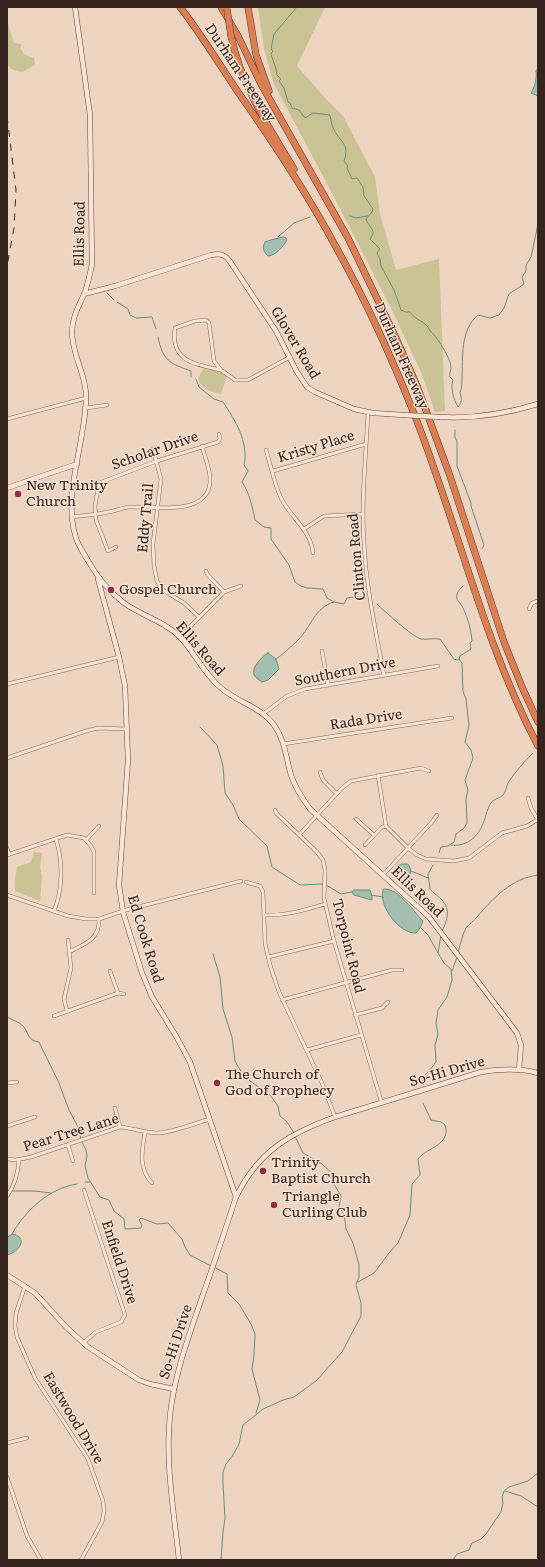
<!DOCTYPE html>
<style>
body{margin:0}
#map{position:relative;width:545px;height:1567px;overflow:hidden;background:#edd5c1;font-family:Literata,serif}
canvas{display:block}
.frame{position:absolute;inset:0;border:8px solid #35231d;pointer-events:none}
</style>
<div id="map">
<canvas width="545" height="1567"></canvas>
<div class="frame"></div>
</div>
<script>
const c = document.querySelector('canvas').getContext('2d');
c.lineJoin = 'round';
function paint(path, color) {
  c.fillStyle = color;
  c.fill(path, 'evenodd');
}
function stroke(path, color, width, dash) {
  c.strokeStyle = color;
  c.lineWidth = width;
  c.lineCap = dash ? 'butt' : 'round';
  c.setLineDash(dash || []);
  c.stroke(path);
}
function write(font, color, halo, rows, align = 'center') {
  c.font = font + ' Literata,serif';
  c.lineWidth = 3;
  c.setLineDash([]);
  c.textBaseline = 'middle';
  c.strokeStyle = halo;
  c.fillStyle = color;
  for (const [text, x, y, turn = 0] of rows) {
    c.save();
    c.translate(x, y);
    c.rotate((+turn || 0) * Math.PI / 180);
    c.textAlign = isNaN(turn) ? turn : align;
    if (halo) c.strokeText(text, 0, 0);
    c.fillText(text, 0, 0);
    c.restore();
  }
}
const green = new Path2D(`
 M258 7H325L297 66 326 99 343 116 375 177 380 214 396 270 439 259 445 411 435 412 421 372 393 312 334 197 273 82 264 49Z
 M7 20 14 43 22 44 20 48 24 54 34 58 35 65 22 72 11 69 7 64Z
 M204 368 221 372 227 376 221 394C213 392 197 388 199 377 200 374 203 370 204 368Z
 M34 852 42 853 40 868 42 876 40 901 15 891V878L17 867 31 862Z`);
const water = new Path2D(`
 M538 69V96L531 93C535 87 537 78 536 71Z
 M284 237 286 238 287 240C283 247 276 255 268 256 263 251 262 248 265 242Z
 M268 653 276 659 279 669 268 680 262 682C260 681 256 678 254 675 251 668 262 656 268 653Z
 M402 864H408L410 868 411 872 407 878H405L398 866Z
 M385 889C399 889 414 912 423 921L420 928 416 933C400 934 378 906 383 890Z
 M354 890H370L372 896V900L354 895 352 892Z
 M13 1234C29 1238 19 1252 7 1255V1238Z`);
const stream = new Path2D(`
 M297 7 274 34 271 49 273 51 271 54 276 69 277 75 281 79 279 81 284 88 288 102 290 103 292 108 299 110 305 118 313 113 330 115C331 120 332 127 334 130 341 143 350 144 344 161L348 166 347 168 352 179 357 178 363 187 364 196 373 209 372 212 366 219C367 224 374 229 373 234 372 236 371 237 370 239L380 249 377 253 380 259 381 266 394 290 401 310 406 312H410C416 322 426 320 430 331 436 335 451 359 451 367 451 371 449 373 450 377L453 380C450 388 454 400 458 407 462 403 462 398 460 393 462 388 462 383 462 378 463 357 460 330 478 315L490 318 499 315 504 308 509 294 524 284 522 277 526 271V265L531 257 538 224
 M350 216 356 218 361 217 368 216
 M278 237 294 223 310 217
 M107 293 114 300
 M117 302 128 309 130 315 136 318 152 317 156 329
 M158 337C163 361 169 363 191 371V377
 M196 379 199 387 214 399 223 402C235 420 249 442 244 465L248 471 242 482C250 494 252 506 255 520L264 527 271 528V539L289 565 295 582 301 586 307 588 323 589 327 598 334 602 344 604 347 598 354 597 366 598
 M455 430V438L457 441V466L471 503V506L484 545 482 549
 M377 604C384 611 413 637 421 639 427 640 433 638 440 639L454 659 457 660H459
 M459 659 460 656 471 649 470 643 472 641C471 629 468 618 463 608 461 603 455 600 457 594 458 591 461 588 463 586
 M275 660C283 654 291 647 298 640 312 626 314 608 334 602
 M200 727 217 745 223 766 225 793 233 805 239 819 267 846 272 867 300 885 323 884
 M451 845C465 847 476 839 482 826 486 819 486 810 491 803 493 799 499 799 503 795 506 792 506 787 508 783 515 772 524 762 533 753
 M439 853 441 847 448 846 454 842 456 834 464 828 467 823 466 798 468 790 465 780 473 758 471 750 465 742 469 725 466 699 463 691 462 663 459 659
 M433 865 428 874 430 889C433 893 437 895 440 898 451 908 448 919 442 931
 M411 871 428 878
 M326 885 341 894 352 892
 M371 895 383 897
 M420 927 428 935 438 953
 M458 952C461 944 462 935 466 928 469 924 474 921 477 917 493 898 512 878 538 875
 M213 954 220 977 223 1009 232 1037 235 1061 242 1073 250 1081 270 1095 278 1106 280 1116 287 1122 294 1133
 M452 971 457 957
 M7 1017C12 1020 20 1022 24 1027 29 1034 28 1041 39 1042L59 1083 69 1110 78 1127 81 1139
 M422 1083 423 1077C428 1073 432 1067 436 1062L435 1045 438 1034 436 1023 438 1010 447 997 452 980 451 969 444 963 438 953 441 935
 M82 1142 86 1150 87 1156 85 1166 88 1178 100 1197 109 1200 114 1211 124 1219 125 1229 141 1228 142 1225 139 1220 141 1218 157 1224 168 1223 182 1239 185 1247 190 1255 211 1266
 M85 1182H90
 M11 1191H35L51 1193
 M12 1234C25 1211 49 1188 77 1184
 M214 1267 227 1274 228 1293 239 1304 251 1324 255 1334 254 1355 252 1369 260 1400 256 1413
 M358 1282 374 1273 389 1253 398 1243 410 1215 412 1184 420 1175 418 1159C425 1149 447 1146 446 1130 446 1126 444 1123 441 1122 438 1121 434 1121 431 1120L423 1103
 M505 1491 521 1496 538 1507
 M221 1560 223 1532 225 1518 223 1484V1472L226 1464 233 1455 239 1444 243 1425 263 1409 283 1400 294 1397 316 1381 342 1352 361 1316V1303L356 1285 359 1277V1265L353 1243 346 1229 344 1214 339 1207 341 1196 334 1184 333 1174 322 1164 303 1153 295 1136
 M453 1560 457 1554 469 1550 472 1543 481 1539 486 1534 501 1512 503 1503 502 1497 504 1491 509 1487 528 1481 538 1473`);
const street = new Path2D(`
 M221 370C195 364 170 362 175 328L195 321 206 320 209 323 214 361 221 370 235 380H248L290 357
 M86 408 107 405
 M368 412C366 456 361 499 364 543 366 586 376 633 384 675
 M7 419 86 398
 M153 449 161 479 153 544 154 566 157 581 163 590 184 603 199 617
 M266 450C271 466 274 483 281 498 290 517 311 530 313 553
 M273 471 366 444
 M72 517C84 515 96 515 108 512 115 511 122 508 129 507 152 506 208 517 210 482 211 470 205 458 202 446
 M304 529 324 516 363 514
 M116 547 108 551 96 520 95 506 99 483 157 461 218 442 220 439 219 434
 M206 571 207 574 224 592
 M529 609 532 603 538 601
 M180 637 224 592 241 586
 M322 651 328 685
 M7 684 119 657
 M263 714 287 696 305 689 438 666
 M283 744 452 718
 M7 758 86 731 98 728 127 729
 M320 772 323 780 336 793
 M378 775 386 826 408 848 417 855 426 859 454 861 469 858 502 833 527 826 537 820
 M528 798 531 808 538 820
 M275 810 277 814 317 852 323 860 325 870 324 898 334 941 382 1104
 M356 819 374 835
 M299 835 342 788 351 781 421 768 429 771
 M86 840 99 826
 M365 845 382 827 386 826
 M7 848 9 854
 M7 855 67 835 84 838 91 846 94 852V893
 M383 875 432 822 437 815
 M246 882 260 886 263 892 265 943 270 965 279 992 322 1083 335 1117
 M7 895 68 916 86 919H99L126 910 241 881
 M54 911C63 889 63 862 56 839
 M264 915C286 916 305 910 325 904
 M69 952C85 944 100 939 99 919
 M268 957 334 941
 M110 971 118 993
 M282 1000 392 970H402
 M67 1011 64 999 71 968 68 940
 M355 1015 382 1008 388 1002
 M54 1016 118 993 124 994
 M307 1050 361 1035
 M7 1083 17 1082
 M115 1108 120 1127
 M7 1126 35 1117
 M145 1132C142 1150 138 1168 152 1183
 M68 1145 73 1161
 M7 1159 16 1160 31 1157 120 1127C133 1128 145 1133 157 1133 171 1133 196 1123 210 1119
 M7 1196C15 1185 18 1173 19 1160
 M25 1286 16 1313 15 1326 17 1337 35 1378 88 1459 103 1501 104 1511 102 1522 81 1560
 M83 1343 96 1332 121 1322 125 1315 84 1190
 M7 1443 27 1438
 M7 1477 27 1536 41 1560`);
const secondary = new Path2D(`
 M75 7 90 115 92 264C90 274 88 283 85 292 79 306 72 317 72 332 72 356 87 376 86 399 85 444 62 496 76 538 78 545 83 552 87 559 97 577 107 590 124 603 142 616 164 621 180 637 195 653 204 674 221 688 237 702 261 707 274 725 285 740 286 758 291 775 295 788 302 798 310 809L429 917 517 1033 521 1045 519 1070
 M84 294 115 286 211 255C221 253 226 255 231 263L276 331 297 372 307 387 315 392 354 409 373 413 403 415
 M440 417C474 419 505 414 538 404
 M7 488 77 464
 M98 579 119 657 125 686 128 760 119 885 123 912 142 973 152 997 176 1036 190 1062 236 1197
 M7 1275 35 1293 67 1328 88 1347 139 1380 150 1384 174 1389
 M179 1560C174 1512 165 1463 170 1415 174 1378 186 1344 198 1309 211 1272 224 1234 236 1197 258 1152 288 1134 335 1117L481 1072C500 1069 519 1068 538 1073`);
const highway = new Path2D(`
 M180 7C201 34 219 64 238 92 273 142 307 193 336 247 366 301 392 358 415 416 458 526 483 641 538 746
 M221 7 238 36 261 84 348 238 395 336 417 386 450 476 504 642 522 687 538 722
 M248 7 256 55 269 91
 M231 36C242 87 268 126 294 169`);
const rail = new Path2D(`
 M7 116 16 190 14 228 7 266`);
const secondaryBridge = new Path2D(`
 M403 415 440 417`);
const highwayBridge = new Path2D(`
 M227 9 231 36`);
const markers = [
 [18,494,4,"#932b45"],
 [111,590,4,"#932b45"],
 [217,1083,4,"#932b45"],
 [263,1171,4,"#932b45"],
 [274,1205,4,"#932b45"]
];
const streetNames = [
 ["Durham Freeway",240,73,56],
 ["Ellis Road",80,234,-89],
 ["Glover Road",295,343,59],
 ["Durham Freeway",401,356,66],
 ["Kristy Place",316,447,-17],
 ["Scholar Drive",155,451,-19],
 ["Eddy Trail",146,518,-85],
 ["Clinton Road",357,557,-95],
 ["Ellis Road",200,649,49],
 ["Southern Drive",345,672,-11],
 ["Rada Drive",366,720,-9],
 ["Ellis Road",417,892,44],
 ["Ed Cook Road",145,939,73],
 ["Torpoint Road",348,946,76],
 ["So-Hi Drive",447,1072,-16],
 ["Pear Tree Lane",71,1133,-17],
 ["Enfield Drive",119,1262,72],
 ["So-Hi Drive",176,1342,-72],
 ["Eastwood Drive",73,1418,59]
];
const poiNames = [
 ["New Trinity",26,486],
 ["Church",26,502],
 ["Gospel Church",119,590],
 ["The Church of",225,1075],
 ["God of Prophecy",225,1091],
 ["Trinity",271,1163],
 ["Baptist Church",271,1179],
 ["Triangle",282,1197],
 ["Curling Club",282,1213]
];
paint(green, '#cac395');
paint(water, '#a4bfb0');
stroke(water, '#6b8d7c', 1);
stroke(stream, '#6b8d7c', 1);
stroke(street, '#856659', 4);
stroke(secondary, '#67473c', 5.5);
stroke(highway, '#53362d', 7);
stroke(street, '#f8e4d4', 3);
stroke(secondary, '#f8e4d4', 4.5);
stroke(highway, '#db7e53', 6);
stroke(rail, '#35231d', 1, [7, 7]);
stroke(secondaryBridge, '#67473c', 5.5, []);
stroke(highwayBridge, '#53362d', 7, []);
stroke(secondaryBridge, '#f8e4d4', 4.5);
stroke(highwayBridge, '#db7e53', 6);
for (const [x, y, r, color] of markers) {
  const dot = new Path2D();
  dot.arc(x, y, r, 0, 2 * Math.PI);
  c.fillStyle = color;
  c.fill(dot);
  stroke(dot, '#f4e1d0', 1.5);
}
write('14px', '#35231d', '#f4e1d0', streetNames);
write('14px', '#35231d', '#f4e1d0', poiNames, 'left');
</script>
